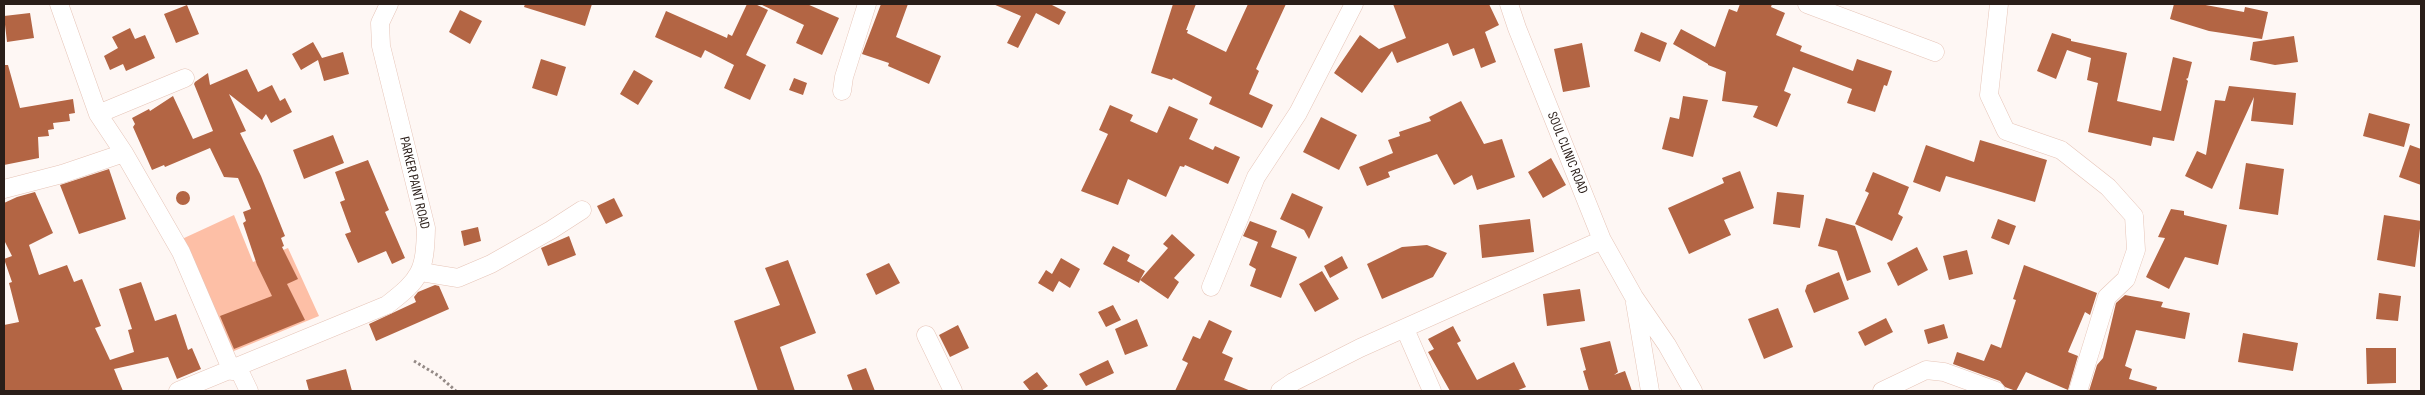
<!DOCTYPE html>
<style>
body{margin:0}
#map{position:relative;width:2425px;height:395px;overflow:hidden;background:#fef7f4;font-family:"Sofia Sans Condensed",sans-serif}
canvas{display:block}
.frame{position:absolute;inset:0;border:5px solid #2a1e19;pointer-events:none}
</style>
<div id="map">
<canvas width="2425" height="395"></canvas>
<div class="frame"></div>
</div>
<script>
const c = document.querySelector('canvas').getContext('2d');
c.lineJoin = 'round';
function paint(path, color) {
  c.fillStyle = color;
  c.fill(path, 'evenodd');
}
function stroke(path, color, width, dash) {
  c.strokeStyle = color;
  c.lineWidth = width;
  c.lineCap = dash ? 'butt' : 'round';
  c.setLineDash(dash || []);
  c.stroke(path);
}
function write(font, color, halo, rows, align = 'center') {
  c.font = font + ' "Sofia Sans Condensed",sans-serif';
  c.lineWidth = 4;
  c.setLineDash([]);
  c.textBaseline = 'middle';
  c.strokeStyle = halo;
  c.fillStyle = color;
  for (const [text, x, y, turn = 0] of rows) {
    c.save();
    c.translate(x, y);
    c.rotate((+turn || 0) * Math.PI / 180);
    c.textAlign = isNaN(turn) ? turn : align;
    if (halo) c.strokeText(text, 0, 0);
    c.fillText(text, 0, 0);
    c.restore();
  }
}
const green = new Path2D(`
 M234 215 253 262 288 248 319 316 229 353 182 239Z`);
const building = new Path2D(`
 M525 4H592L585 26 524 7Z
 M747 4H755L768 10 746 55 766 65 750 100 724 88 734 65 705 50 701 58 655 37 666 11 727 38 728 34 732 36Z
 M760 4H807L839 18 822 55 796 43 804 25Z
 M881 4H908L896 37 941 56 929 84 888 66 889 63 862 54Z
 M993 4H1050L1066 12 1059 25 1036 13 1018 48 1007 43 1021 16Z
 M1173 4H1196L1186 30H1188L1187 33 1226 52 1248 4H1286L1256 69 1259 71 1249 94 1273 105 1262 128 1209 104 1212 97 1173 78 1172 80 1151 73Z
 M1393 4H1489L1499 25 1485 32 1496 62 1481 68 1474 48 1453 56 1448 43 1397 63 1392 51 1362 93 1334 73 1360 35 1379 49 1406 38Z
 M1740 4H1772L1771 7 1785 13 1776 35 1802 46 1800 51 1853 71 1857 59 1892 71 1887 86 1884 85 1875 112 1847 103 1852 89 1793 67 1784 91 1791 94 1777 127 1753 117 1758 106 1722 101 1726 72 1708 65V64L1673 44 1681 29 1715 47 1729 9 1737 12Z
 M2174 4H2200L2244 12 2245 7 2268 12 2262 39 2209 31 2170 19Z
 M187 5 199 34 176 43 164 14Z
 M460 10 482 21 470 44 449 32Z
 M30 13 34 38 7 42 4 16Z
 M130 28 135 39 145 35 155 58 126 71 123 64 110 70 104 56 118 48 112 37Z
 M1641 32 1667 43 1660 62 1634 51Z
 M2052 33 2071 39V41L2127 53 2117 101 2161 111 2173 57 2192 62 2188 78 2186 79 2188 81 2174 141 2153 137 2151 146 2088 132 2098 83 2087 80 2091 58 2067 50 2056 79 2037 71Z
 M2294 36 2298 62 2275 65 2250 60 2253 42Z
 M313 42 322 58 343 52 349 74 324 81 318 60 301 70 292 54Z
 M1582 43 1590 87 1563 92 1554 49Z
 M541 59 566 67 557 96 532 88Z
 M4 65H8L20 108 73 99 75 113 69 114 70 121 53 123 54 129 48 130 49 136 38 137 39 158 4 165Z
 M247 69 258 92 272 85 280 101 285 98 292 112 271 123 266 114 262 120 229 94 246 131 240 133 261 176 285 236 281 238 284 246 282 247 298 279 287 284 305 320 234 349 220 316 272 296 257 265 243 223 246 221 243 212 251 209 238 178 224 177 210 148 165 167 164 165 152 170 133 127 135 124 132 118 149 109 150 111 173 96 193 139 213 131 194 84 195 82 208 73 210 85Z
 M634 70 653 81 638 105 620 94Z
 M794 78 807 83 803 95 789 90Z
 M2229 86 2296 93 2293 125 2251 121 2254 97 2212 189 2185 176 2197 151 2206 155 2215 100 2225 101Z
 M1683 96 1708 100 1693 157 1662 149 1670 117 1679 119Z
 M1461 101 1484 144 1502 139 1515 177 1477 190 1472 175 1454 185 1437 154 1388 172 1390 177 1367 186 1359 167 1393 153 1388 140 1400 136 1399 132 1431 121 1429 117Z
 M1110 105 1133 115 1130 121 1157 133 1169 106 1198 119 1189 139 1213 150 1215 146 1240 157 1228 184 1185 165 1184 167 1180 166 1166 197 1128 179 1118 205 1081 191 1108 134 1099 130Z
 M2369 113 2410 124 2404 147 2363 136Z
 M1321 117 1357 135 1339 170 1303 152Z
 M333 135 344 163 304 179 293 150Z
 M1980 140 2047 160 2035 202 1946 176 1940 192 1913 182 1926 145 1974 162Z
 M2410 145 2421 149V185L2399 177Z
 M1551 158 1566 185 1543 198 1528 172Z
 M368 160 389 210 385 212 405 258 392 264 386 251 358 263 345 234 351 232 340 202 345 200 335 172Z
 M2246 163 2284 169 2278 215 2239 209Z
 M109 169 126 219 79 234 60 185Z
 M1740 171 1754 208 1724 220 1731 235 1689 254 1668 208 1724 183 1722 178Z
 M1873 172 1909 187 1898 214 1903 217 1892 241 1855 224 1869 193 1865 191Z
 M176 198a7 7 0 1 1 14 0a7 7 0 1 1-14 0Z
 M35 192 53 233 29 245 39 275 67 265 74 282 82 279 101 326 95 328 110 360 134 352 128 330 132 329 119 289 141 282 155 321 176 314 188 350 192 348 201 369 177 379 168 357 114 369 123 391H4V325L19 322 9 283 12 282 4 259 12 256 4 240V203L17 197Z
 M1777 192 1804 195 1800 228 1773 224Z
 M1292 193 1323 207 1309 239 1304 230 1280 219Z
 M614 198 623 216 606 224 597 206Z
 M2171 209 2184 211V215L2227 225 2218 265 2185 257 2169 289 2146 277 2165 238 2158 237Z
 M2384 215 2421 221 2415 267 2377 260Z
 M1826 218 1855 226 1871 272 1847 281 1837 251 1818 246Z
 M1530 219 1534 252 1482 258 1479 225Z
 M1998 219 2016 226 2009 245 1991 238Z
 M1250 221 1277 231 1271 247 1297 257 1281 298 1250 286 1256 269 1249 265 1258 242 1243 236Z
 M478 227 481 241 464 246 461 231Z
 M1172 234 1195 255 1174 278 1179 282 1168 299 1140 280 1139 283 1103 264 1113 246 1130 255 1127 261 1145 271 1140 280 1168 248 1163 244Z
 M569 236 576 255 548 266 541 248Z
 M1427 245 1447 253 1433 277 1382 299 1367 264 1402 247Z
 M1917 247 1928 270 1898 286 1887 263Z
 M1967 250 1973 274 1949 280 1943 256Z
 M1342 256 1348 268 1330 278 1324 266Z
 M1061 258 1080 269 1070 288 1059 281 1053 292 1038 283 1046 270 1052 274Z
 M788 260 816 333 780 347 795 391H758L734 321 780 305 765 268Z
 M889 263 900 283 876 295 866 274Z
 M2024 265 2097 293 2090 315 2085 312 2068 352 2078 356 2068 390 2026 372 2016 391 2005 387 2000 381 1953 364 1957 352 1984 361 1991 344 2001 348 2016 300 2013 299Z
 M1322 271 1339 299 1315 312 1299 284Z
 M1839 272 1849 299 1814 313 1805 291 1807 285Z
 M435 285 439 286 449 309 376 341 369 324 416 302 414 297 418 292Z
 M1580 289 1585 321 1547 326 1543 294Z
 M2379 293 2401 296 2398 321 2376 319Z
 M2125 295 2163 302 2161 307 2190 313 2185 339 2136 330 2125 366 2132 369 2129 379 2157 387 2156 391H2089L2097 365 2103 358 2116 303Z
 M1113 305 1121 320 1106 327 1098 312Z
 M1778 308 1793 347 1764 359 1748 319Z
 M1886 318 1893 332 1865 346 1858 332Z
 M1137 319 1148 346 1125 355 1115 329Z
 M1209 320 1232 331 1222 353 1233 358 1224 380 1251 391H1175L1188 363 1182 360 1193 336 1200 339Z
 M1944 324 1948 338 1928 344 1924 330Z
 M958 325 969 348 950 357 939 335Z
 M1453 326 1461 341 1457 343 1477 380 1514 362 1526 387 1516 391H1450L1428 352 1434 349 1428 339Z
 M2243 333 2298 343 2293 371 2238 362Z
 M1610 341 1618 372 1614 375 1625 371 1632 391H1589L1583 371 1586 370 1580 348Z
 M2366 348H2396V383L2367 384Z
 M1108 360 1114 373 1086 386 1079 374Z
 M866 368 875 391H853L847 375Z
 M346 369 352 391H309L306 380Z
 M1037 372 1048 386 1041 391H1030L1023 382Z`);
const path = new Path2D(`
 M414 361 439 376 456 391`);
const minor = new Path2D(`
 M59 4 98 114 124 153 181 252 232 371
 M1509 4 1517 28 1602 240 1634 297 1667 345 1693 391
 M1807 4 1935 52
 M1999 4 1989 95 2006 131 2061 150 2108 187 2134 216 2136 250 2126 279 2107 297 2078 391
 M842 91 844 77 867 4
 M98 114 185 78
 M4 189 62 174 124 153
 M421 272 458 278 491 264 551 230 582 210
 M1211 287 1256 177 1298 113 1354 4
 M1635 303 1650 391
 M1405 329 1432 391
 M926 335 953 391
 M238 368 249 391
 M178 391 387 305C421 279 425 271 426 228L381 46 380 23 389 4
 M1280 391 1293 382 1360 348 1602 240
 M1882 391 1926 370 1944 372 1996 391`);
const streetNames = [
 ["SOUL CLINIC ROAD",1567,153,68],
 ["PARKER PAINT ROAD",414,183,77]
];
paint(green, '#fdbfa6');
paint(building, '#b36544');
stroke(minor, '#e6c4b7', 19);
stroke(path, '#948a86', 3, [2.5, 2.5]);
stroke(minor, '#fff', 18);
write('14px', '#2a1e19', '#fff', streetNames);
</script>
